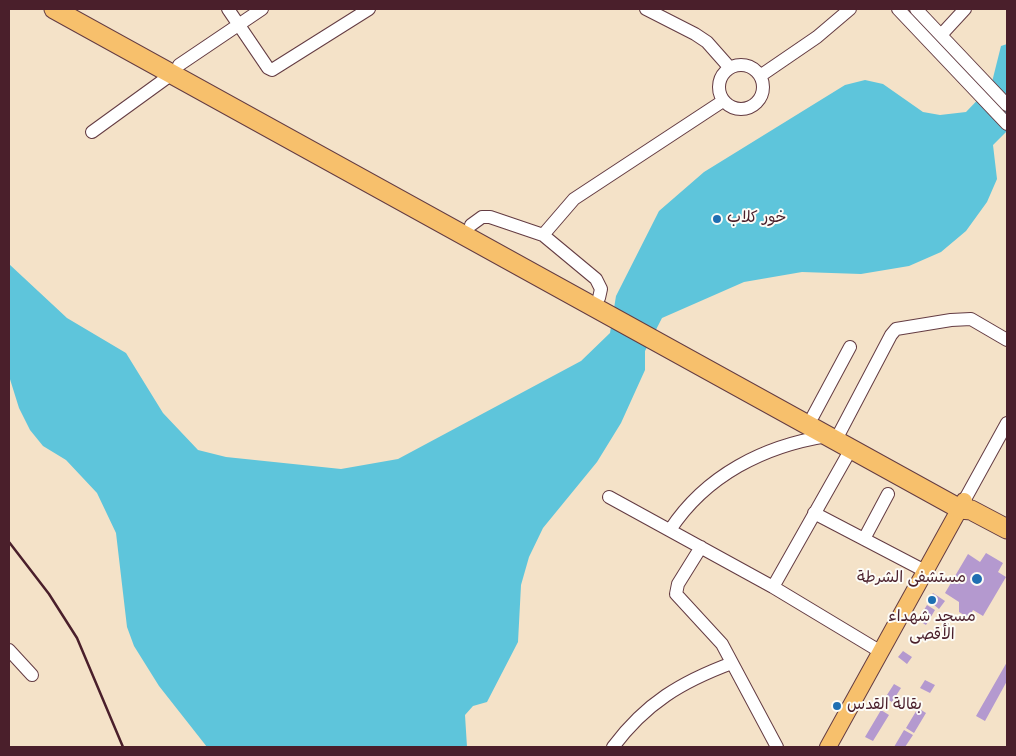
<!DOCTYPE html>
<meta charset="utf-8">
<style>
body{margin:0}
#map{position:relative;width:1016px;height:756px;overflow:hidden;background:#f4e2c8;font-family:Mynerve,sans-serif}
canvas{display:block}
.frame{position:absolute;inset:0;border:10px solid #4a1f2b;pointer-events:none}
</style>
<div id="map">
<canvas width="1016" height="756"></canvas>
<div class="frame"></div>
</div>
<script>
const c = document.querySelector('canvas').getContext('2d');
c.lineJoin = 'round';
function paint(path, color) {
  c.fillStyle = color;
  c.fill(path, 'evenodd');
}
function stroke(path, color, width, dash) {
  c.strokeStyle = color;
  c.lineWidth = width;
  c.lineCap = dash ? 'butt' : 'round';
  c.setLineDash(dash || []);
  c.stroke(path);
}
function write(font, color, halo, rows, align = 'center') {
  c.font = font + ' Mynerve,"Playpen Sans Arabic",sans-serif';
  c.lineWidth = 4;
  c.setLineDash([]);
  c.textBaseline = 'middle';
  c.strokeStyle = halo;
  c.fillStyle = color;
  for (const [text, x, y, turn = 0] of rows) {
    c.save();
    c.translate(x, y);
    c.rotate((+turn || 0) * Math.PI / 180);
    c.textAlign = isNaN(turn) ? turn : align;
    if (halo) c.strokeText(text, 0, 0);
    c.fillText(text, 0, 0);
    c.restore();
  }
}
const water = new Path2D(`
 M1007 44V131L993 145 997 179 987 202 966 231 941 252 909 266 861 274 802 272 744 282 662 318 645 351V370L621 423 597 462 543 528 529 557 521 585 518 642 487 702 473 706 465 715 467 747H207L159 686 134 646 127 627 116 533 97 493 66 460 43 446 30 430 19 408 9 376V264L67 318 126 353 163 413 198 450 226 457 341 469 398 459 581 361 610 333 616 296 659 211 704 172 845 85 865 80 883 84 923 112 940 115 966 112 991 86 1001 46Z`);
const building = new Path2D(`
 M986 553 1003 563 998 572 1006 577 983 616 973 610 969 618 959 612V602L945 593 968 554 980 562Z
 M933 593 945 601 939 609 928 600Z
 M927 605 935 610 926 625 918 620Z
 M903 651 912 657 907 664 898 657Z
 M1007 662V681L985 721 976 716Z
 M925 680 935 685 930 693 920 688Z
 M894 684 901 688 892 702 885 698Z
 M918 708 926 713 914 733 906 728Z
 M881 710 889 715 873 741 865 737Z
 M904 730 913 735 905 747H894Z`);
const minor = new Path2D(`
 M228 9 268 68 272 70 369 9
 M646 9 695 34 707 42 730 68
 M898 9 1007 124
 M916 9 1007 105
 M941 35 965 9
 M179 65 262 9
 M719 87a22 22 0 1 1 44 0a22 22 0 1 1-44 0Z
 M760 76 817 37 850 9
 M92 132 172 74
 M471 225 482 217H490L543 235 596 279 601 289 599 298
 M543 235 574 199 723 101
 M813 416 850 347
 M840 432 891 335 896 329 951 320 971 319 1007 340
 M609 497 773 587 881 652
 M964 501 1007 423
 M814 513 925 571
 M670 530C706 475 764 446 827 436
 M864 539 888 494
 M701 547 678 584 676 594 722 644 777 747
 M773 587 851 449
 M9 650 32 675
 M613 747C646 703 681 682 732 663`);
const major = new Path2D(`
 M828 747 964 501`);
const highway = new Path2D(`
 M54 9 960 509 971 510 1007 529`);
const rail = new Path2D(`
 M9 542 49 594 77 638 123 747`);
const markers = [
 [717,219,5,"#1f6fb2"],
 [977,579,6,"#1f6fb2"],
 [932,600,5,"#1f6fb2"],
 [837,706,5,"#1f6fb2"]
];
const poiNames = [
 ["خور كلاب",727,219],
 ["مستشفى الشرطة",966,579,"right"],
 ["مسجد شهداء",932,618,"center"],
 ["الأقصى",932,636,"center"],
 ["بقالة القدس",847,706]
];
paint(water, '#5ec5db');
paint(building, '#b499cf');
stroke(minor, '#643c43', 14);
stroke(major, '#643c43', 18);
stroke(highway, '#643c43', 21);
stroke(minor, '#fff', 12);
stroke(major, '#f7c06c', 16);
stroke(highway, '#f7c06c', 19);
stroke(rail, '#4a1f2b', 2.5);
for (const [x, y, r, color] of markers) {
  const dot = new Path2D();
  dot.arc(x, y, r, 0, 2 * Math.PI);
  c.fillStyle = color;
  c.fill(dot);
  stroke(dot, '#fdfcf7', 2);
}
write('16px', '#4a1f2b', '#fdfcf7', poiNames, 'left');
</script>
